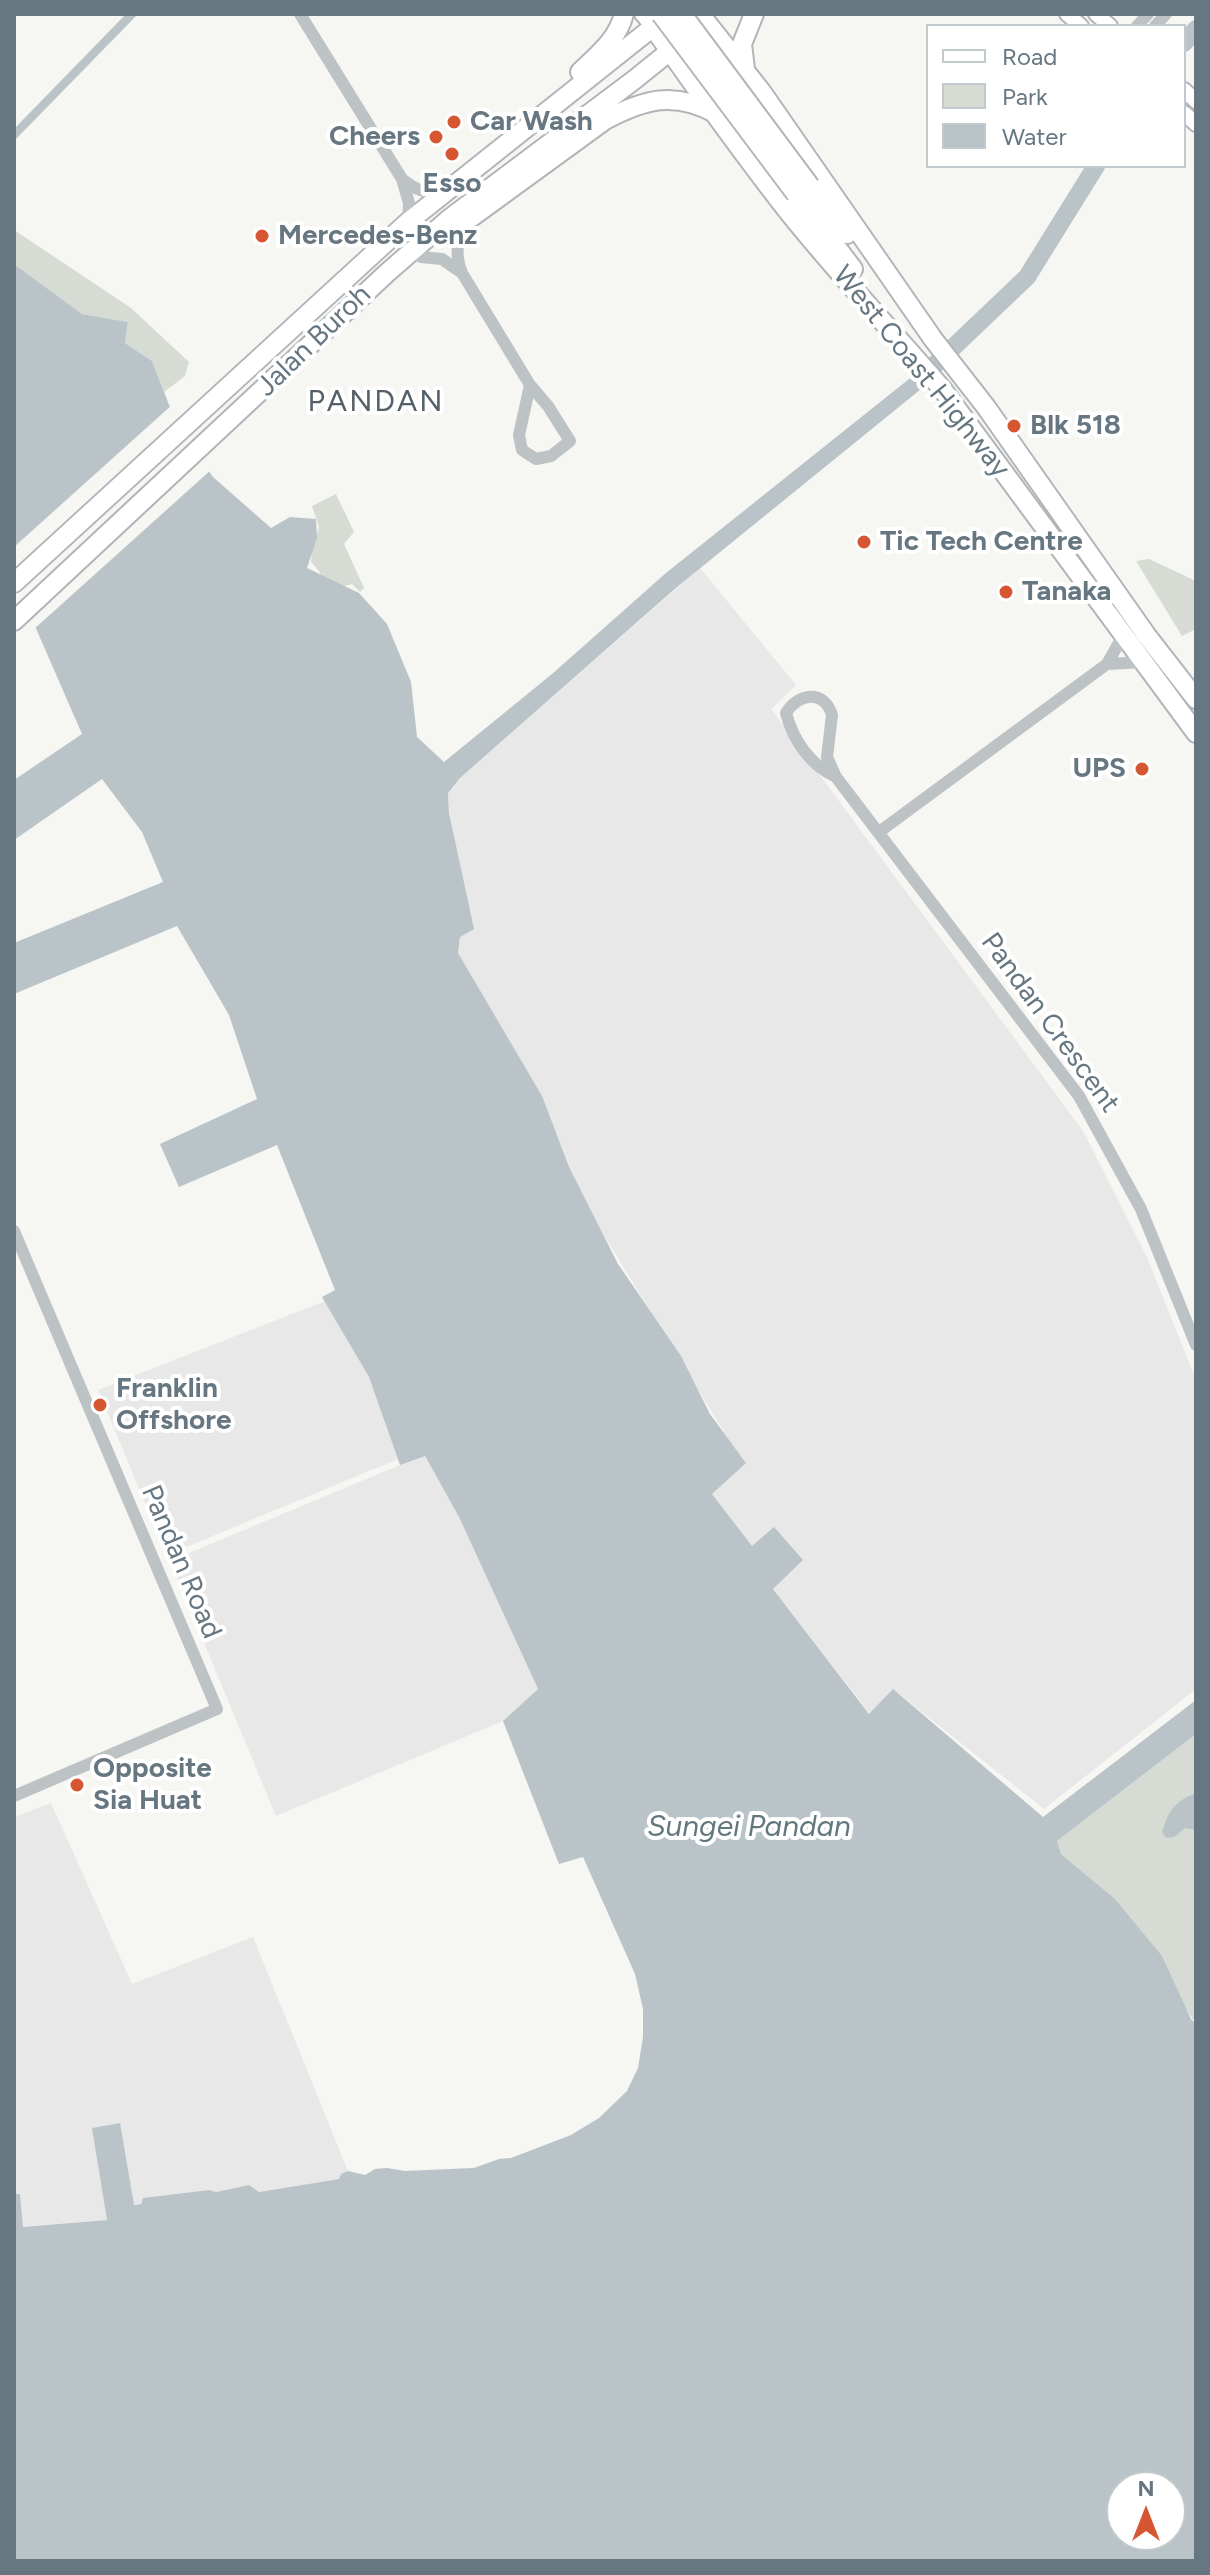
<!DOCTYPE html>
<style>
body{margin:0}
#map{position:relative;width:1210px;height:2575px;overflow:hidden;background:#f6f6f3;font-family:Figtree,sans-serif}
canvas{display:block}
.frame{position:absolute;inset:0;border:16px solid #677782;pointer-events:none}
.legend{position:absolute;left:926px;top:24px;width:260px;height:144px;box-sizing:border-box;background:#fff;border:2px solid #c2c9cd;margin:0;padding:10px 14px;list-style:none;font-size:24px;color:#677782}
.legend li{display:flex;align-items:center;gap:16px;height:40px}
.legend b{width:40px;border:2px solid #c2c9cd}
.north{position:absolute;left:1106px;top:2471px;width:80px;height:80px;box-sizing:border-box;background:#fff;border:2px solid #c2c9cd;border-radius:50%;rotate:0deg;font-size:22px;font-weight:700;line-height:32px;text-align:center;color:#677782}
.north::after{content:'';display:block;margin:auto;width:28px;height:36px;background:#d75632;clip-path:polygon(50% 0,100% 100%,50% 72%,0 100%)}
</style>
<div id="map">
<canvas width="1210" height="2575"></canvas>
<div class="frame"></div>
<ul class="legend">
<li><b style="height:10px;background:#fff"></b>Road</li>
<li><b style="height:22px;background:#d6dbd3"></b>Park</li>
<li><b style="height:22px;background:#b9c3c8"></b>Water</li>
</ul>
<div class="north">N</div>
</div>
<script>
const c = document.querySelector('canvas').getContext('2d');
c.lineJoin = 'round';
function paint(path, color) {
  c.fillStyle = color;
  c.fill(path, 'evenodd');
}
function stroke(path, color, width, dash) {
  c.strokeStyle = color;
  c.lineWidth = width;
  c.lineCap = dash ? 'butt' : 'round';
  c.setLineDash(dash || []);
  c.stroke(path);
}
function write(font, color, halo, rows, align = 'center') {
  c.font = font + ' Figtree,sans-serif';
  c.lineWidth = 8;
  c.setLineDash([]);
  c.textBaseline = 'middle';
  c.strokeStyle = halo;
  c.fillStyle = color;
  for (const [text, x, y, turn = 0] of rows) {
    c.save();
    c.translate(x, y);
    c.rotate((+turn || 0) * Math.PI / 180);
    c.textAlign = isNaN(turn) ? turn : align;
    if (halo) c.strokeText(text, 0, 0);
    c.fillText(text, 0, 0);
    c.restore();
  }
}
const built = new Path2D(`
 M700 568 796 685 771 709 1083 1131 1146 1255 1196 1380V1689L1044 1809 893 1689 870 1714 773 1589 802 1561 752 1546 712 1494 746 1462 729 1440 577 1191 458 954 460 937 448 793 460 778Z
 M325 1301 369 1377 398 1459 167 1555 98 1390Z
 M424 1455 459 1517 538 1689 503 1721 276 1816 170 1561Z
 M51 1803 132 1984 253 1937 348 2171 341 2174 339 2179 259 2192 249 2185 216 2192 209 2190 143 2198 141 2204 133 2205 119 2123 93 2128 107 2220 23 2227 20 2194H14V1817Z`);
const green = new Path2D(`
 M14 230 131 308 189 362 185 376 164 392 152 361 125 343 128 322 82 314 14 264Z
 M336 494 354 532 344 544 364 588 360 592 352 584 336 588 325 585 319 571 311 562 312 548 319 527 312 506Z
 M1149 559 1196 581V629L1182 636 1136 561Z
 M1196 1734V2024L1114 1898 1061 1854 1057 1841Z`);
const water = new Path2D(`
 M126 14H138L14 141V129Z
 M14 264 82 314 128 322 125 343 152 361 178 428 213 477 271 528 290 517 316 519 317 538 307 568 359 593 387 624 411 682 417 737 444 762 552 674 666 573 919 371 926 385 677 587 460 778 448 793 449 813 474 929 460 937 458 953 542 1096 569 1167 618 1264 681 1356 710 1414 746 1463 712 1494 752 1546 774 1527 803 1560 773 1589 869 1714 893 1689 1043 1817 1196 1700V1734L1057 1841 1061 1854 1114 1898 1162 1956 1191 2019 1196 2024V2561H14V2194H20L23 2227 107 2220 92 2128 120 2123 134 2205 141 2204 143 2198 209 2190 216 2192 249 2185 259 2192 339 2179 341 2174 348 2171 365 2175 375 2169 387 2168 405 2171 474 2168 499 2159 511 2158 571 2135 599 2118 627 2091 638 2068 643 2037V2009L635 1974 583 1857 559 1864 503 1721 538 1689 459 1517 425 1456 400 1465 369 1377 322 1297 335 1290 277 1145 179 1187 160 1144 257 1099 229 1015 177 926 14 994V943L163 882 142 832 102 779 14 840V780L82 734 14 578ZM1122 2487H1170V2535H1122Z
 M1196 1793V1830L1185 1828 1174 1837 1166 1838 1162 1832C1169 1810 1174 1802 1196 1793Z`);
const pier = new Path2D(`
 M173 404 182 426 212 469 33 630 14 585V547Z`);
const river = new Path2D(`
 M1184 43 1196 29
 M922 377 1027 277 1096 166`);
const minor = new Path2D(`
 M300 14 402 179 409 203 408 222
 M1137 26 1148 14
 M1155 26 1166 14
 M402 179C416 190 425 194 442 191
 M464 223C458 242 454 253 462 273L530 385 548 406 570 441 551 456 536 459 522 450 519 435 530 385
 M421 257 442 259 462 273
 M1107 664 1145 662
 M836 777C810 765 793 740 786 713 798 693 824 689 832 715L827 757 836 777 1079 1096 1141 1209 1196 1345
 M879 832 1107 664 1124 634
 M14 1231 217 1709 14 1796`);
const major = new Path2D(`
 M642 14 653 27
 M1067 14 1081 26
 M1096 14 1110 26
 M1184 90 1196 101
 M1184 113 1196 124`);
const highway = new Path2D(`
 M700 14 761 91 933 339 986 407 1147 636 1196 699
 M653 27C695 87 738 147 783 205 833 269 890 328 943 390L1196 733
 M745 69 742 44 754 14
 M580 72C599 54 617 40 624 14
 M810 186 847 234
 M796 194 853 269
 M458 227 605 120C645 99 674 91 715 113
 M14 583 408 222 653 27 673 14
 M14 621 388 272 449 219 634 80 706 22`);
const highwayBridge = new Path2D(`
 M661 14 796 194
 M682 14 810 186`);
const markers = [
 [454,122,8,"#d75632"],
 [436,137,8,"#d75632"],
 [452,154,8,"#d75632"],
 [262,236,8,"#d75632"],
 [1014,426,8,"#d75632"],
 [864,542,8,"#d75632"],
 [1006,592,8,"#d75632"],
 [1142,769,8,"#d75632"],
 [100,1405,8,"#d75632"],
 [77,1785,8,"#d75632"]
];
const poiNames = [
 ["Car Wash",470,122],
 ["Cheers",420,137,"right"],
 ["Esso",452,184,"center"],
 ["Mercedes-Benz",278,236],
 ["Blk 518",1030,426],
 ["Tic Tech Centre",880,542],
 ["Tanaka",1022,592],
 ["UPS",1126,769,"right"],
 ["Franklin",116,1389],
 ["Offshore",116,1421],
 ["Opposite",93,1769],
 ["Sia Huat",93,1801]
];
const streetNames = [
 ["Jalan Buroh",314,341,-44],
 ["West Coast Highway",921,372,51],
 ["Pandan Crescent",1050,1023,54],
 ["Pandan Road",181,1562,67]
];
const neighbourhoodNames = [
 ["PANDAN",376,402]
];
const waterNames = [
 ["Sungei Pandan",749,1827]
];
paint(built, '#e7e8e7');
paint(green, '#d6dbd3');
paint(water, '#b9c3c8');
paint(pier, '#f6f6f3');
stroke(river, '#b9c3c8', 18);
stroke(major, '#b1b6b9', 18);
stroke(highway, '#b1b5b8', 22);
stroke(minor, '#bdc2c5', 12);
stroke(major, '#fff', 14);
stroke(highway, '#fff', 18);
stroke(highwayBridge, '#b1b5b8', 22, []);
stroke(highwayBridge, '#fff', 18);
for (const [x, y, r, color] of markers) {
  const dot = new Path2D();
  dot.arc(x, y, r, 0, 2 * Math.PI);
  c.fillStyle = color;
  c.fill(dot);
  stroke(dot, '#fff', 3);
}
write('bold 28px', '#677782', '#fff', poiNames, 'left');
write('28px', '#677782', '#fff', streetNames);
c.letterSpacing = '2px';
write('30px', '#556068', '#fff', neighbourhoodNames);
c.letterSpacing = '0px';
write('italic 30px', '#63777f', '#fff', waterNames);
</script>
